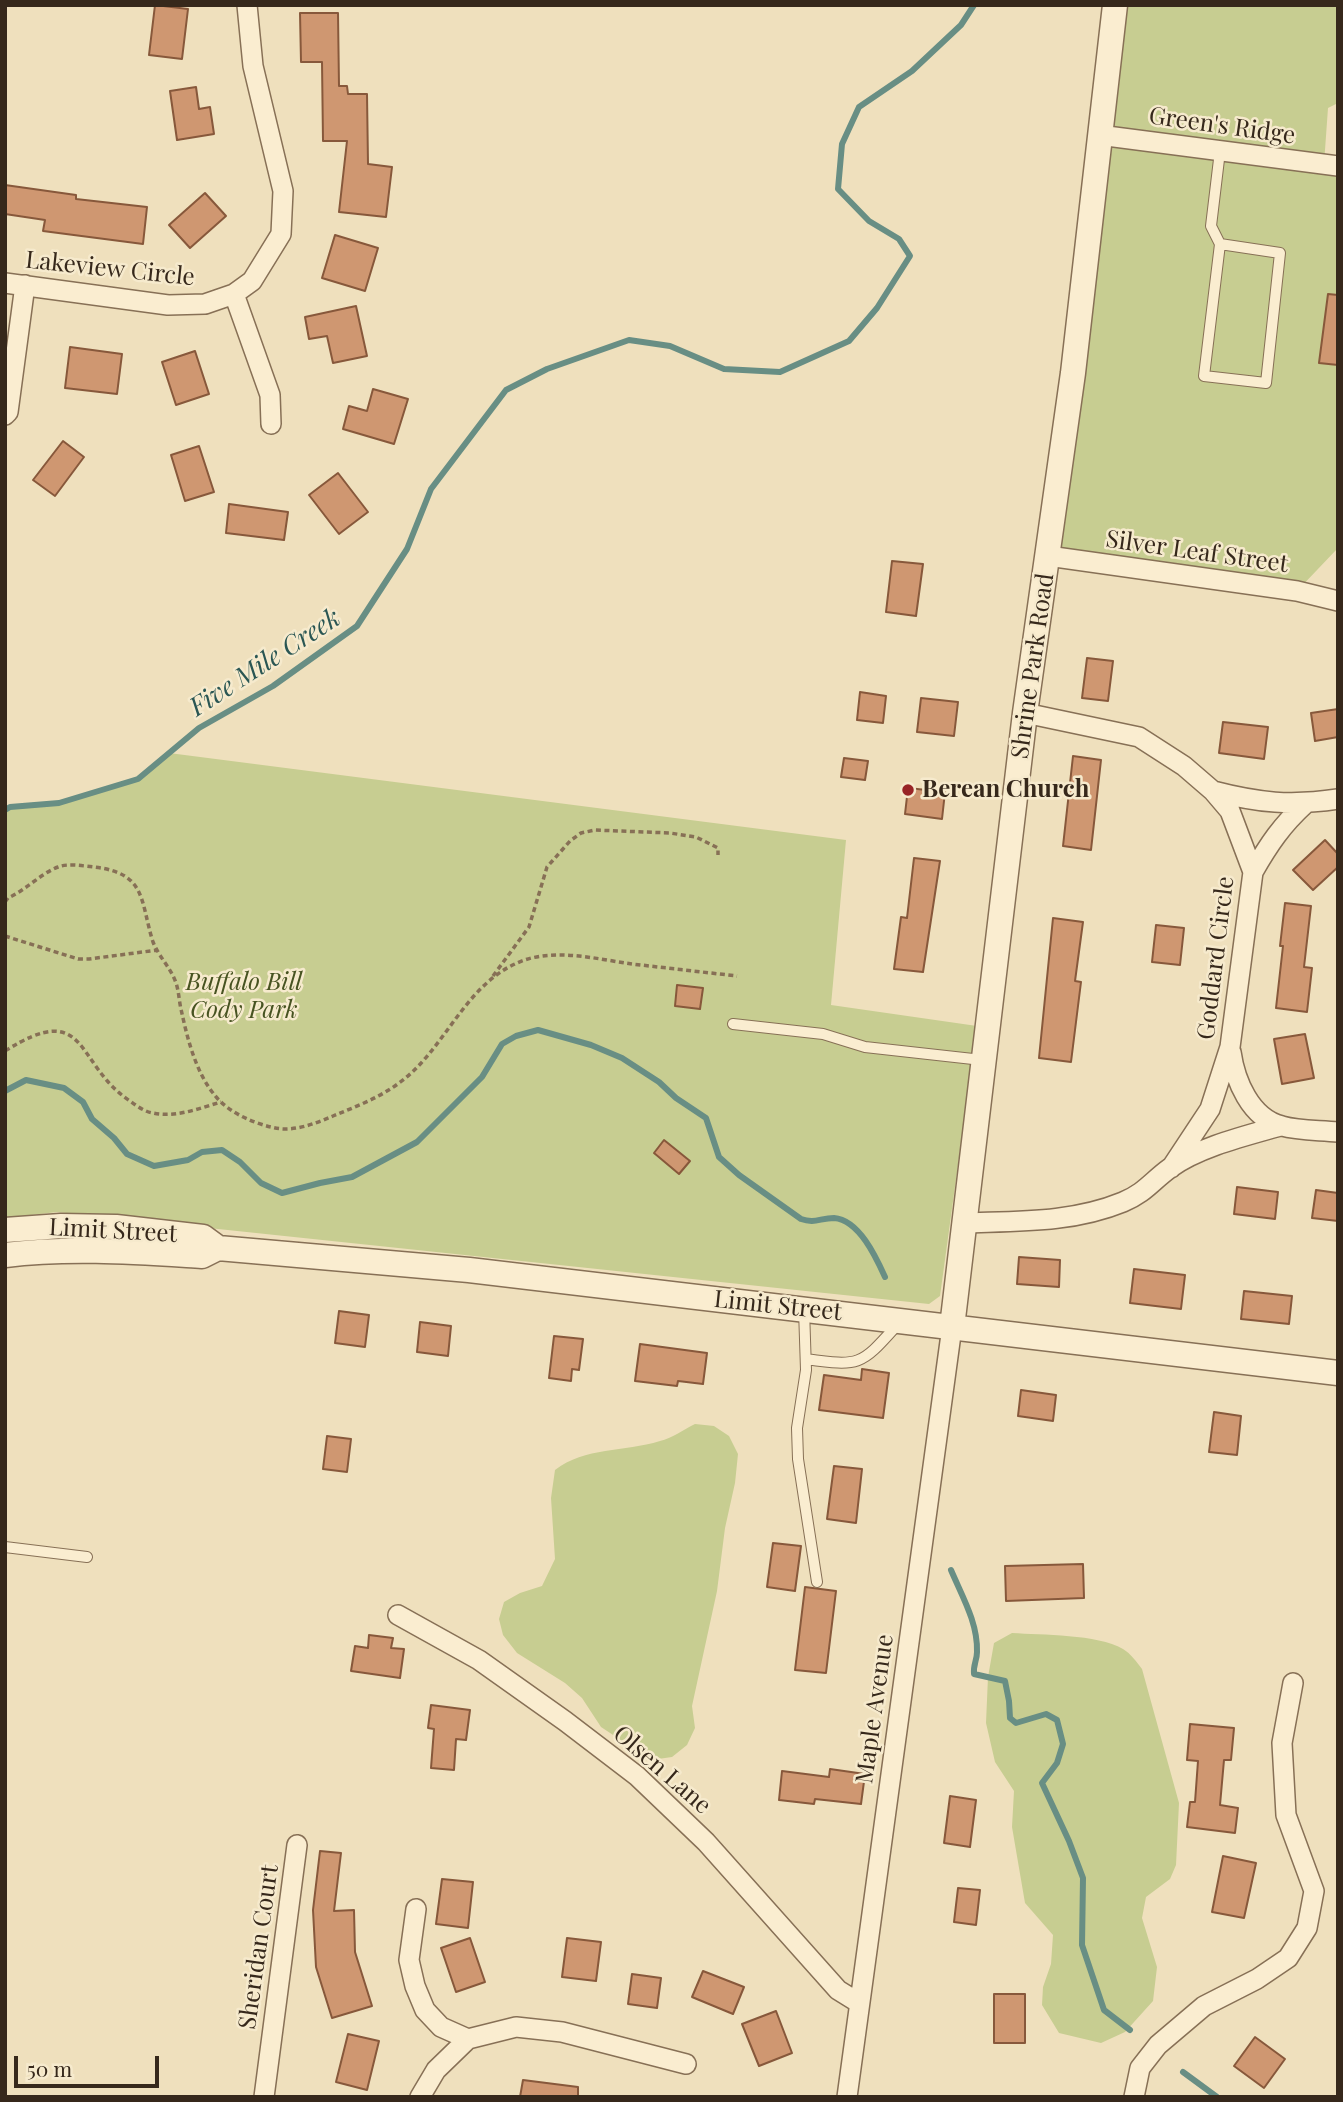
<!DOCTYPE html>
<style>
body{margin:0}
#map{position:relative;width:1343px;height:2102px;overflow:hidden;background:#efe0bd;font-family:"Playfair Display",serif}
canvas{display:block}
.frame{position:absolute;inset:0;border:7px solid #36281b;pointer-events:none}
.scale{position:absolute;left:14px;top:2056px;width:145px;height:32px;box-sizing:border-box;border:4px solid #36281b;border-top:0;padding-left:9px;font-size:21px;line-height:24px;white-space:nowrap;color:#36281b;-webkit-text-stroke:5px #f6eacd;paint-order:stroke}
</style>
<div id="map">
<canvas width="1343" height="2102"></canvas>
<div class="frame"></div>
<div class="scale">50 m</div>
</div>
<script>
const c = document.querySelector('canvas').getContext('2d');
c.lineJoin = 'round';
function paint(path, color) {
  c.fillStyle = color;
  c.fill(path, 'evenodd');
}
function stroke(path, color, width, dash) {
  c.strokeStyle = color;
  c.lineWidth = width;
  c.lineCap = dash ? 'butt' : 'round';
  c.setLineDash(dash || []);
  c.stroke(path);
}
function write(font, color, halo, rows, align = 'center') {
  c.font = font + ' "Playfair Display",serif';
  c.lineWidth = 5;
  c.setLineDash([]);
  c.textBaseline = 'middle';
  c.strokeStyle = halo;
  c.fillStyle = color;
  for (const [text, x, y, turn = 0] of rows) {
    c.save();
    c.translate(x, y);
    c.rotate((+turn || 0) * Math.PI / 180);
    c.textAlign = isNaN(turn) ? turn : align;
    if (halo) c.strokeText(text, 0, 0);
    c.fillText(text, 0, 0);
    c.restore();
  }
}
const green = new Path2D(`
 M1115 5H1338V103L1328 108 1324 164 1338 171V548L1297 591 1048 556Z
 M169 753 846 840 831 1005 977 1026 940 1296 929 1304 57 1212 5 1218V810L10 807 59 803 137 779Z
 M695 1424 714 1426 729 1436 738 1454 735 1483 725 1528 717 1591 692 1706 695 1728 687 1745 672 1757 651 1760 601 1727 582 1698 565 1683 517 1653 503 1635 499 1619 504 1602 520 1593 542 1586 555 1559 551 1498 555 1470C585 1447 624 1452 660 1441 672 1438 683 1430 695 1424Z
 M1012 1633C1042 1635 1097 1634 1123 1649 1131 1654 1136 1661 1142 1669L1179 1803 1176 1865 1170 1879 1146 1897 1142 1918 1157 1967 1153 2001 1125 2032 1101 2043 1059 2033 1042 2005 1043 1987 1051 1964 1053 1935 1025 1903 1012 1827 1014 1791 995 1762 986 1723 988 1677 994 1643Z`);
const stream = new Path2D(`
 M5 810 10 807 59 803 138 779 199 728 273 686 357 626 407 549 431 489 506 390 547 369 629 340 670 346 724 369 780 372 849 341 877 308 910 256 899 239 869 221 838 189 842 144 859 107 912 71 961 25 974 5
 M5 1091 26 1080 64 1088 83 1102 92 1119 114 1138 127 1154 154 1166 188 1160 202 1152 222 1150 240 1162 261 1183 282 1193 320 1183 352 1177 417 1142 482 1077 502 1044 516 1036 538 1030 591 1045 622 1058 659 1082 676 1098 706 1118 719 1157 739 1175 801 1219C815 1224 820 1218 834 1218 859 1220 876 1257 885 1277
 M951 1570C962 1596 978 1623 977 1652 977 1660 973 1665 974 1674L1005 1681 1009 1701 1010 1718 1016 1723 1046 1714 1057 1720 1063 1744 1057 1763 1042 1783 1069 1841 1083 1878 1082 1945 1104 2010 1130 2030
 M1183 2072 1217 2097`);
const building = new Path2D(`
 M155 5 188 9 182 59 149 55Z
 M300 13H338L339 86H347L348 94H367L368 164 392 167 386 217 339 212 347 141H323L322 62H301Z
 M196 87 199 109 210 107 214 134 177 140 170 91Z
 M5 185 76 195V199L147 207 143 244 43 231 45 220 5 214Z
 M205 193 226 216 190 248 169 225Z
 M335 235 378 248 365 291 322 278Z
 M1328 294 1338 295V365L1319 363Z
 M356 306 367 356 333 363 327 336 309 339 305 317Z
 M70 347 122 354 117 394 65 388Z
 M195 351 209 394 176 405 162 362Z
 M373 389 408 399 394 444 343 429 349 406 367 411Z
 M63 441 84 457 55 496 33 480Z
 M199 446 214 492 185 501 171 455Z
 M338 473 368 512 339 534 309 495Z
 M229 504 288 512 284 540 226 533Z
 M892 561 923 564 916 616 886 612Z
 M1087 658 1113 661 1108 701 1082 698Z
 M860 692 886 696 883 723 857 720Z
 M921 698 958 702 954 736 917 732Z
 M1338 709V737L1315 741 1311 713Z
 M1223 722 1268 727 1264 759 1219 753Z
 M1073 756 1101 760 1091 850 1063 846Z
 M844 758 868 761 865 780 841 777Z
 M908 788 945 792 942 819 905 814Z
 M1325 840 1338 854V867L1313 890 1293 870Z
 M914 858 940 861 923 972 894 969 901 917 907 918Z
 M1285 903 1311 906 1304 967 1312 968 1307 1012 1276 1008 1283 946H1280Z
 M1053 918 1083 922 1075 981 1081 982 1071 1062 1039 1058Z
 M1156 925 1184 928 1180 965 1152 962Z
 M677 985 703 988 700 1009 675 1006Z
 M1305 1034 1314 1078 1282 1084 1274 1039Z
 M664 1140 690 1161 679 1174 654 1153Z
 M1237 1187 1278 1192 1275 1219 1234 1214Z
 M1316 1190 1338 1193V1221L1312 1218Z
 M1019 1257 1060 1260 1059 1287 1017 1284Z
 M1134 1269 1185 1275 1181 1309 1130 1303Z
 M1244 1291 1292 1296 1289 1324 1241 1319Z
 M339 1311 369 1315 365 1347 335 1343Z
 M420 1322 451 1326 448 1356 417 1352Z
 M554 1336 583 1339 579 1370 572 1369 571 1381 549 1378Z
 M640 1344 707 1353 703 1384 678 1381 677 1386 635 1381Z
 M862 1369 889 1373 883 1418 819 1410 824 1375 861 1380Z
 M1021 1390 1056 1395 1053 1421 1018 1416Z
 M1214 1412 1241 1416 1237 1455 1209 1452Z
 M327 1436 351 1439 347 1472 323 1469Z
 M834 1466 862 1469 856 1523 827 1519Z
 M773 1543 801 1546 795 1591 767 1587Z
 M1083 1564 1084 1598 1006 1601 1005 1566Z
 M805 1587 836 1591 826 1673 795 1670Z
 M369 1635 393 1638 391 1648 404 1649 400 1678 351 1671 355 1646 368 1648Z
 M431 1705 470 1710 466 1740 456 1739 454 1770 431 1768 434 1729 428 1728Z
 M1190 1724 1234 1728 1231 1760H1224L1220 1805 1238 1808 1235 1833 1187 1827 1190 1802H1195L1198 1761 1187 1760Z
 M830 1769 865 1774 861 1804 815 1799 814 1804 779 1800 782 1771 829 1777Z
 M950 1796 976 1800 970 1847 944 1843Z
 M320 1851 341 1853 334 1911 354 1910 355 1952 372 2006 332 2018 316 1967 313 1910Z
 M1223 1856 1256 1863 1244 1918 1212 1912Z
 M442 1879 473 1882 468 1928 436 1924Z
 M958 1888 980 1890 976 1925 954 1922Z
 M470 1938 485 1982 456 1992 441 1948Z
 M567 1938 601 1942 596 1981 562 1977Z
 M703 1971 744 1987 733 2014 692 1997Z
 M632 1974 661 1978 657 2008 628 2004Z
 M994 1994H1025V2043H994Z
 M776 2011 792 2053 759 2066 742 2024Z
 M348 2034 379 2041 367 2090 336 2082Z
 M1255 2037 1285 2059 1264 2088 1234 2066Z
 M523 2080 578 2087V2097H520Z`);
const path = new Path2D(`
 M5 902 8 898C26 890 40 874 58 867 68 863 83 866 94 867 147 873 140 901 153 942 159 957 171 968 176 983 179 992 179 1001 181 1009 187 1037 195 1070 213 1093 226 1111 250 1122 271 1127 292 1133 314 1124 333 1116 355 1107 379 1098 399 1083 444 1051 464 986 517 963 552 947 596 959 632 964 667 968 702 972 737 976
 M5 936 78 959H89L158 950
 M493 976 529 927 547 867 570 841 581 833 595 830 670 833 696 837 718 848V855
 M5 1051C89 998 74 1064 130 1101 137 1106 145 1112 153 1113 176 1118 200 1108 221 1102`);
const service = new Path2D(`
 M1220 244 1204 376 1266 383 1280 253 1220 244 1211 226 1220 151
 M733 1024 823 1034 865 1047 982 1060
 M804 1309 806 1370 797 1428 798 1459 817 1582
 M806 1359C862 1367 861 1365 899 1323
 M5 1547 87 1557`);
const minor = new Path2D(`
 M1099 135 1338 166
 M5 283 168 305 205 304 234 294 252 281 281 234 283 191 253 66 247 5
 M234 294 270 395 271 424
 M5 415 8 412 25 285
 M1048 556 1297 591 1338 601
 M1025 713 1139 737 1184 766 1213 791 1230 811 1253 872 1230 1047 1210 1109 1171 1168
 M1213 791C1259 803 1291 806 1338 799
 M1253 872C1269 844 1282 825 1305 804
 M1231 1052C1235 1080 1250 1118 1282 1126 1299 1131 1320 1130 1338 1132
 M964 1223C1018 1221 1072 1223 1123 1202 1145 1193 1152 1181 1170 1168 1199 1147 1245 1136 1280 1126
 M398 1615 479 1660 565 1721 637 1776 706 1842 838 1990 859 2003
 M416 1909 409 1960 415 1986 425 2010 441 2027 468 2039
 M264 2097 297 1845
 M420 2097 436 2070 468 2039 516 2027 562 2032 686 2064
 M847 2097 952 1327
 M1134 2097 1140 2068 1158 2045 1204 2006 1257 1979 1288 1958 1307 1928 1314 1891 1286 1815 1282 1743 1293 1683`);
const tertiary = new Path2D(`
 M5 1230 61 1226 116 1227 203 1237 218 1248 469 1270 1338 1373
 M5 1255C71 1247 136 1252 202 1256L218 1248
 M952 1327 1025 713 1073 373 1115 5`);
const markers = [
 [908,790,7,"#982426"]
];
const streetNames = [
 ["Green's Ridge",1222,126,8],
 ["Lakeview Circle",110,269,6],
 ["Silver Leaf Street",1197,552,8],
 ["Shrine Park Road",1033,666,-82],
 ["Goddard Circle",1216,958,-83],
 ["Limit Street",113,1231,3],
 ["Limit Street",778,1306,6],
 ["Maple Avenue",875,1709,-82],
 ["Olsen Lane",662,1770,41],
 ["Sheridan Court",259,1947,-82]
];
const poiNames = [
 ["Berean Church",922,790]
];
const parkNames = [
 ["Buffalo Bill",244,983],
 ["Cody Park",244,1011]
];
const waterNames = [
 ["Five Mile Creek",265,663,-33]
];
paint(green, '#c7cd91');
stroke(stream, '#688e84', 6);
paint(building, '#cf9771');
stroke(building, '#87583b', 2);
stroke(service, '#877056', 12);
stroke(minor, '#877056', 22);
stroke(tertiary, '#877056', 27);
stroke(path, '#877056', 3.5, [5, 3.5]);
stroke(service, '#faedd0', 10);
stroke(minor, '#faedd0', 19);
stroke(tertiary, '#faedd0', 24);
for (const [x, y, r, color] of markers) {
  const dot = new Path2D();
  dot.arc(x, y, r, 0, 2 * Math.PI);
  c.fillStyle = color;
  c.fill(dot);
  stroke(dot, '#f6eacd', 2.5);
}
write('24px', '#36281b', '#f6eacd', streetNames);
write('bold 24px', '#36281b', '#f6eacd', poiNames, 'left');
write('italic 24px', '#475321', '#f6eacd', parkNames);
write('italic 26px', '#2a5653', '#f6eacd', waterNames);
</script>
